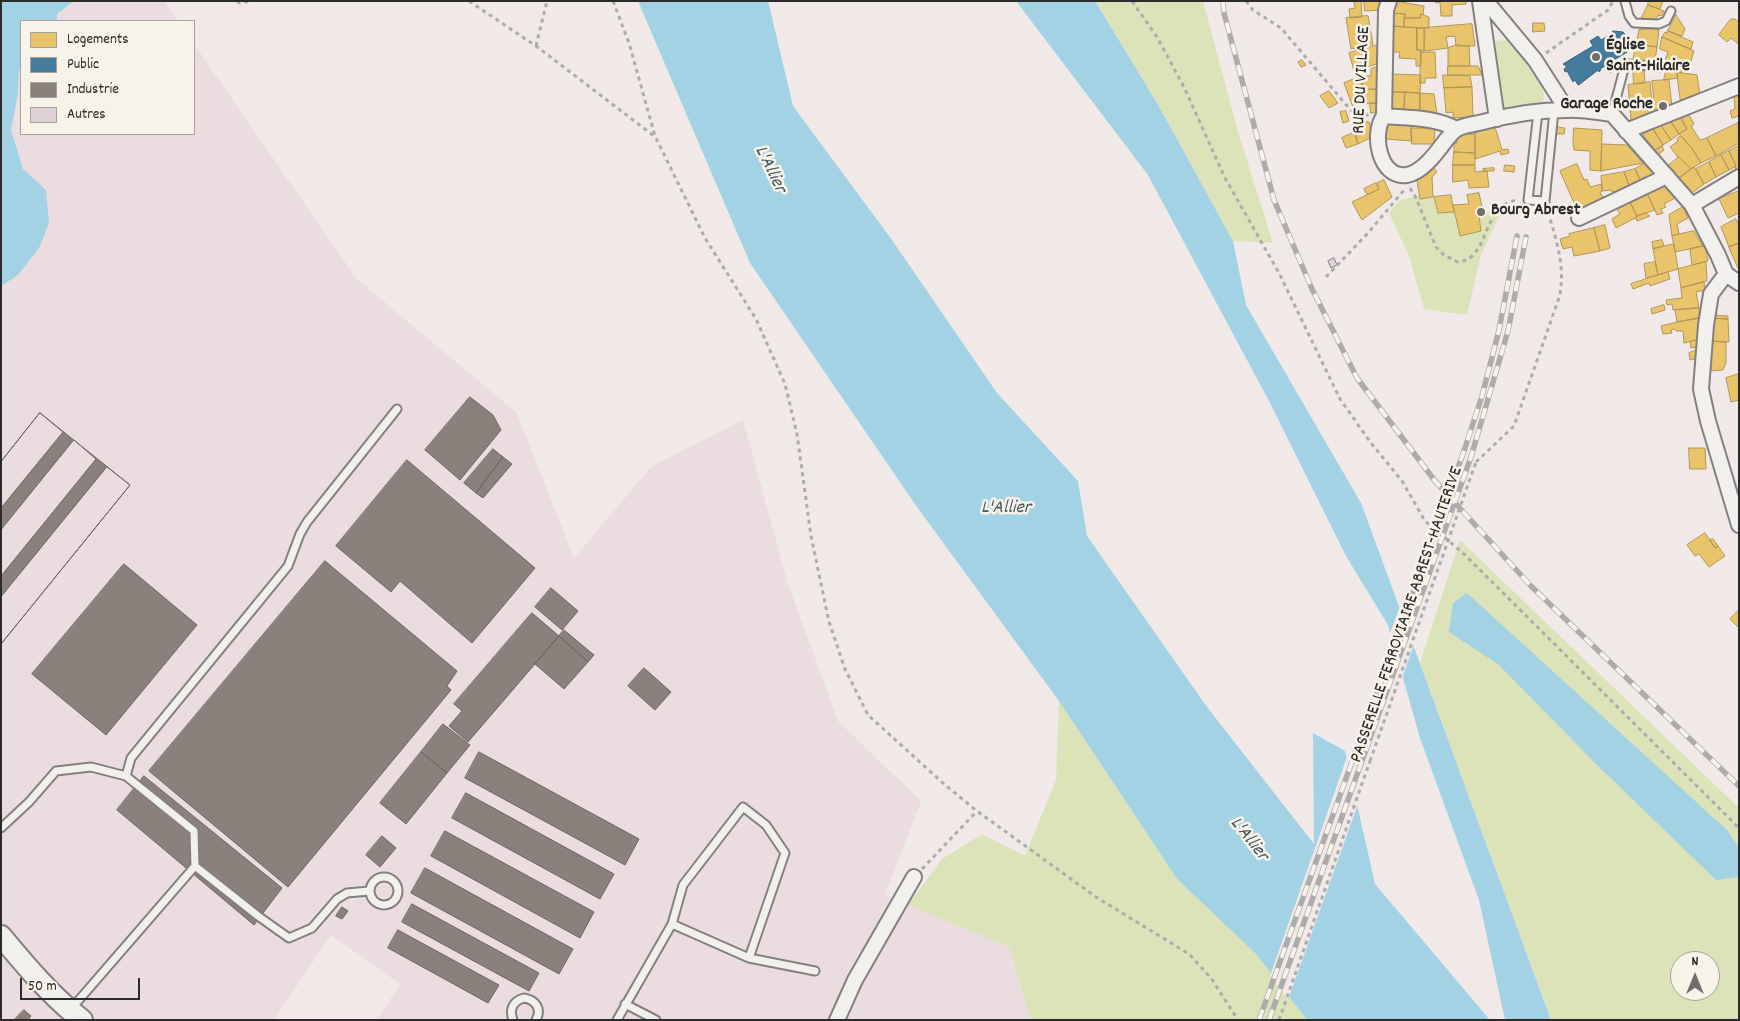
<!DOCTYPE html>
<meta charset="utf-8">
<style>
body{margin:0}
#map{position:relative;width:1740px;height:1021px;overflow:hidden;background:#f0e9e8;font-family:Dekko,sans-serif}
canvas{display:block}
.frame{position:absolute;inset:0;border:2px solid #2b2b2b;pointer-events:none}
.legend{position:absolute;left:20px;top:20px;width:175px;height:115px;box-sizing:border-box;background:#f7f3e8;border:1px solid #a5a39c;margin:0;padding:6px 9px;list-style:none;font-size:15px;color:#2b2b2b}
.legend li{display:flex;align-items:center;gap:10px;height:25px}
.legend b{width:25px;border:1px solid #a5a39c}
.north{position:absolute;left:1670px;top:951px;width:50px;height:50px;box-sizing:border-box;background:#f7f3e8;border:1px solid #a5a39c;border-radius:50%;rotate:0deg;font-size:14px;font-weight:700;line-height:20px;text-align:center;color:#2b2b2b}
.north::after{content:'';display:block;margin:auto;width:18px;height:22px;background:#706e6d;clip-path:polygon(50% 0,100% 100%,50% 72%,0 100%)}
.scale{position:absolute;left:20px;top:978px;width:120px;height:22px;box-sizing:border-box;border:2px solid #2b2b2b;border-top:0;padding-left:6px;font-size:15px;line-height:18px;white-space:nowrap;color:#2b2b2b;-webkit-text-stroke:4px #f7f3e8;paint-order:stroke}
</style>
<div id="map">
<canvas width="1740" height="1021"></canvas>
<div class="frame"></div>
<ul class="legend">
<li><b style="height:14px;background:#e9c46a"></b>Logements</li>
<li><b style="height:14px;background:#457b9d"></b>Public</li>
<li><b style="height:14px;background:#8a817c"></b>Industrie</li>
<li><b style="height:14px;background:#ded2d8"></b>Autres</li>
</ul>
<div class="north">N</div>
<div class="scale">50 m</div>
</div>
<script>
const c = document.querySelector('canvas').getContext('2d');
c.lineJoin = 'round';
function paint(path, color) {
  c.fillStyle = color;
  c.fill(path, 'evenodd');
}
function stroke(path, color, width, dash) {
  c.strokeStyle = color;
  c.lineWidth = width;
  c.lineCap = dash ? 'butt' : 'round';
  c.setLineDash(dash || []);
  c.stroke(path);
}
function write(font, color, halo, rows, align = 'center') {
  c.font = font + ' Dekko,sans-serif';
  c.lineWidth = 5;
  c.setLineDash([]);
  c.textBaseline = 'middle';
  c.strokeStyle = halo;
  c.fillStyle = color;
  for (const [text, x, y, turn = 0] of rows) {
    c.save();
    c.translate(x, y);
    c.rotate((+turn || 0) * Math.PI / 180);
    c.textAlign = isNaN(turn) ? turn : align;
    if (halo) c.strokeText(text, 0, 0);
    c.fillText(text, 0, 0);
    c.restore();
  }
}
const built = new Path2D(`
 M1 1H164L178 21H21V134H194V44L356 278 517 413 574 558 652 466 743 420 787 581 838 721 921 801 885 895 1009 947 1031 1020H377L400 984 331 935 274 1020H1Z`);
const green = new Path2D(`
 M1095 1H1203L1238 132 1273 243 1233 241 1157 103Z
 M1508 40C1517 50 1545 83 1544 96 1544 101 1542 103 1538 106L1503 109 1495 41Z
 M1419 196 1420 198 1434 197 1438 213 1454 212 1460 236 1481 231 1479 216 1483 215 1485 212H1501L1481 255 1467 315 1424 309 1409 256 1389 213 1400 200Z
 M1460 540 1739 808V1020H1551L1420 663ZM1680 961H1710V991H1680Z
 M1059 701 1177 879 1256 954 1307 1020H1031L1009 947 908 905 942 859 982 834 1025 856 1056 780Z`);
const water = new Path2D(`
 M1 1H74L57 14V21H21V67L19 70 18 93 11 130 23 169 46 190 49 223 39 248 18 275 1 286Z
 M638 1H768L793 106 892 240 997 393 1078 481 1087 536 1207 707 1314 844 1313 733 1345 751 1375 884 1490 1020H1307L1256 954 1177 879 1059 701 917 507 750 263Z
 M1016 1H1095L1157 103 1233 241 1246 305 1361 503 1551 1020H1505L1479 900 1420 738 1388 625 1346 556 1270 403 1148 175Z
 M1467 593 1728 831 1739 848V877L1716 880 1596 764 1499 665 1449 632 1453 603Z`);
const pier = new Path2D(`
 M1401 604 1415 642 1401 681 1389 636Z
 M1348 754 1359 801 1288 1000 1270 976Z`);
const homes = new Path2D(`
 M1354 1H1361L1362 17 1350 18 1349 9 1355 8Z
 M1364 1H1380V10L1365 11Z
 M1395 1 1424 6 1423 15 1421 14 1420 18H1404L1405 14 1392 13Z
 M1436 1H1466V4L1452 5V16H1441L1440 2 1436 3Z
 M1649 1H1663L1660 9 1648 5Z
 M1648 5 1664 11 1661 16 1658 15 1656 19H1641Z
 M1392 13 1405 14 1404 27 1392 26Z
 M1421 14 1429 17V28L1404 27V18H1420Z
 M1676 15 1685 29 1682 36 1668 31Z
 M1368 16 1373 44 1351 49 1346 18Z
 M1731 19H1735L1739 22 1738 44 1731 38 1727 42 1719 35Z
 M1533 23H1544L1545 31 1533 32Z
 M1472 24 1475 46H1456L1455 36 1446 37 1448 48 1424 51V28Z
 M1392 26 1417 28V50H1421V66H1416V59L1399 58 1400 52H1391Z
 M1417 28 1425 29 1424 51 1417 50Z
 M1654 29 1659 30 1657 47 1636 44 1639 30Z
 M1668 31 1693 42 1691 49 1662 37 1665 32 1667 33Z
 M1662 37 1694 51 1690 64 1683 63 1681 73 1666 71 1668 65 1664 64 1668 52 1660 49Z
 M1636 44 1657 47 1655 60 1650 63 1633 61Z
 M1377 45 1380 63 1354 71 1349 53Z
 M1457 45 1469 46 1470 66H1448V48Z
 M1421 52H1435L1436 78H1425V83H1420Z
 M1302 60 1306 65 1301 67 1298 62Z
 M1380 66 1381 89 1362 90V76H1371V69Z
 M1448 66H1478L1482 75H1448Z
 M1633 69H1644L1645 83 1634 84Z
 M1666 71 1677 72 1678 78 1664 80Z
 M1677 72 1697 75 1700 96H1692L1691 101 1681 103Z
 M1391 74 1421 75 1420 93 1390 92Z
 M1443 75 1470 76 1472 87 1444 88Z
 M1362 76V104L1352 105 1344 83Z
 M1669 80 1672 107 1655 115 1652 81Z
 M1650 82 1653 116 1631 120 1628 85Z
 M1472 87 1473 117 1453 118V112L1446 113 1444 88Z
 M1381 89V103L1362 104V90Z
 M1329 91 1338 103 1329 108 1320 96Z
 M1390 92H1405L1404 112 1390 110Z
 M1405 92 1420 93V114L1404 112Z
 M1420 93 1434 94 1437 114H1420Z
 M1739 95V116L1732 118 1730 111 1735 109 1734 97Z
 M1370 103H1381V112L1371 113Z
 M1346 111 1349 121 1343 123 1340 112Z
 M1677 113 1687 129 1679 134 1669 119Z
 M1689 115 1694 124 1691 126 1700 140 1707 138 1716 156 1701 163 1691 147 1679 134 1687 129 1682 119Z
 M1669 119 1679 134 1671 140 1660 124Z
 M1364 121 1369 122 1374 136 1358 144 1352 127Z
 M1388 122 1411 126 1412 141 1386 139Z
 M1738 123 1739 143 1716 156 1707 138Z
 M1660 124 1671 140 1663 145 1653 129Z
 M1495 127 1502 150 1508 149 1509 153 1501 155 1500 151 1475 159V133Z
 M1558 127 1565 128 1564 134H1557Z
 M1411 128H1435L1434 144H1412Z
 M1574 128 1602 130 1601 171 1590 170V151L1574 150 1573 144Z
 M1653 129 1663 145 1655 151 1643 135Z
 M1355 132 1358 144 1346 148 1342 138Z
 M1469 132 1471 135 1475 133V153L1454 152V144L1457 143 1456 139Z
 M1681 136 1691 147 1701 163 1691 169 1679 157H1678L1670 147 1678 141 1677 139Z
 M1602 144 1627 145 1643 163 1601 171Z
 M1662 146 1664 150 1658 155 1654 151Z
 M1739 146V170L1736 172 1735 167 1736 166 1729 151Z
 M1729 151 1736 166 1729 170 1721 155Z
 M1454 152 1475 153V165H1453Z
 M1721 155 1729 170 1716 177 1709 162Z
 M1679 157 1691 169 1679 178 1668 166Z
 M1709 162 1716 177 1704 184 1696 169Z
 M1646 163 1656 175 1641 182 1635 169Z
 M1577 164 1584 180 1587 179 1590 187 1602 184V191L1600 192 1605 201 1579 214 1560 171Z
 M1432 165 1437 172 1432 177 1433 197 1420 199 1417 180Z
 M1453 165H1475V172L1487 171 1489 187 1469 188 1468 180 1453 182Z
 M1505 165 1515 166 1514 172 1504 171Z
 M1694 167 1704 184 1692 193 1679 178Z
 M1494 168V171H1483V169Z
 M1635 169 1641 182 1630 188 1624 172Z
 M1624 172 1630 188 1612 192 1611 190 1602 191 1601 176Z
 M1384 180 1392 197 1362 220 1352 202 1379 189 1377 183Z
 M1376 183 1379 189 1369 194 1366 193 1364 189Z
 M1663 183 1675 198 1664 204 1666 207 1661 209 1663 213 1657 215 1647 193Z
 M1739 191V213L1728 218 1719 199Z
 M1479 193 1482 207 1478 208 1481 231 1460 236 1453 205 1469 204 1467 195Z
 M1647 193 1655 210 1637 216 1630 202Z
 M1451 195 1454 212 1438 213 1434 197Z
 M1630 202 1637 217 1616 228 1612 219 1620 214 1617 209Z
 M1683 207 1688 218 1677 224 1679 234 1672 236 1669 215Z
 M1646 213 1650 216 1637 221 1636 218 1637 216Z
 M1736 219 1739 226V243L1729 247 1721 227Z
 M1605 225 1610 248 1600 251 1594 228Z
 M1594 228 1600 251 1574 256 1572 247 1563 249 1560 239 1570 236 1569 234Z
 M1694 231 1703 246 1675 252 1672 236Z
 M1662 240 1664 246 1653 249 1652 242Z
 M1739 243V270L1729 248V247Z
 M1674 244 1678 269 1658 275 1653 249Z
 M1703 246H1705L1708 261 1692 265 1690 249Z
 M1655 262 1658 275 1646 278 1644 264Z
 M1706 262 1707 281 1681 288 1678 269Z
 M1668 272 1670 279 1650 286 1649 283 1633 289 1631 284Z
 M1704 282 1705 290 1696 292 1699 308 1673 310 1672 304 1667 305 1666 300 1682 298 1681 288Z
 M1664 305 1665 310 1652 314 1651 309Z
 M1699 308 1700 318 1677 322 1675 310Z
 M1712 315 1728 316V319L1711 318Z
 M1700 318V339L1684 343 1683 331H1676L1675 329 1671 330 1672 333 1663 334 1661 326 1677 322Z
 M1711 318 1728 319 1729 342 1710 341Z
 M1700 339 1697 342 1698 347 1691 348 1690 342Z
 M1710 341 1726 342V363L1723 370 1709 371Z
 M1698 350V358L1690 360 1689 353Z
 M1739 374V400L1731 402 1726 378Z
 M1689 448H1705L1706 469H1690Z
 M1705 533 1715 548 1718 546 1725 556 1709 567 1699 554 1695 556 1687 545Z
 M1713 539 1718 546 1715 548 1710 540Z
 M1739 610V628L1730 619Z`);
const public = new Path2D(`
 M1613 31 1623 32 1629 40 1627 52 1614 60 1619 67 1610 73 1605 66 1600 69 1601 70 1599 72 1598 70 1580 84 1578 85 1575 80 1573 82 1567 71 1565 72 1564 69 1567 67 1563 64 1593 46 1590 41 1598 36 1601 40 1613 33Z`);
const industry = new Path2D(`
 M470 397 493 415 501 430 460 480 425 450Z
 M40 413 130 485 1 644V462Z
 M40 413 63 432 1 508V462Z
 M74 440 96 459 1 576V530Z
 M493 449 503 457 476 493 464 483Z
 M503 457 512 464 483 498 476 493Z
 M407 460 535 568 472 643 400 581 391 592 336 546Z
 M107 467 130 485 1 644V597Z
 M325 561 457 671 447 686 451 690 288 887 149 771Z
 M124 564 197 625 106 735 32 674Z
 M551 588 578 611 562 630 535 607Z
 M532 613 559 636 468 742 449 726 462 711 454 704Z
 M564 630 594 655 588 662 559 636Z
 M559 636 588 662 564 689 535 664Z
 M644 668 671 692 655 710 628 686Z
 M443 724 470 745 447 773 421 752Z
 M421 752 447 773 406 824 380 803Z
 M479 752 639 839 625 865 465 778Z
 M144 776 282 888 254 925 117 810Z
 M466 793 614 874 600 899 452 818Z
 M445 831 594 912 580 938 431 856Z
 M382 836 396 848 380 867 366 855Z
 M425 868 573 949 559 974 411 893Z
 M412 904 539 973 529 991 402 922Z
 M342 907 348 911 342 919 336 916Z
 M398 930 499 985 488 1003 388 948Z
 M24 1010 31 1016 28 1020H14Z`);
const building = new Path2D(`
 M1334 258 1337 265 1331 268 1328 261Z`);
const path = new Path2D(`
 M237 1 240 3 252 1
 M469 1 536 46 654 136
 M613 1 629 43 655 136 705 238 756 319 785 384 797 434 811 536 829 622 845 669 868 715 944 784 977 811 1096 897 1189 954 1211 978 1238 1020
 M1132 1 1157 37 1185 89 1225 178 1279 273 1340 399 1371 443 1402 481 1425 521 1463 553 1739 828
 M1246 1 1253 10 1281 28 1354 114 1369 115
 M536 46 547 1
 M1546 53 1608 10 1613 1
 M1410 188 1416 198 1436 247 1444 255 1458 262C1491 259 1481 203 1518 200
 M1326 277 1368 233 1405 189
 M1476 462 1514 426 1560 295C1565 263 1556 241 1548 211
 M922 869 977 811
 M1279 1020 1370 761`);
const lane = new Path2D(`
 M1625 1 1629 16 1634 23 1659 24 1666 21 1671 11
 M1538 112 1528 200 1545 201 1554 111
 M1612 114 1624 69 1629 64 1660 67
 M1 828 29 802 56 771 91 767 126 776 131 758 288 566 300 534 307 522 397 409
 M195 866 258 916 289 938 312 928 337 899 347 893 369 891
 M370 891a14 14 0 1 1 28 0a14 14 0 1 1-28 0Z
 M672 924 683 885 743 807 766 825 785 853 749 958
 M625 1004 656 1020
 M72 1008 195 866 194 831 126 776
 M513 1020C509 1009 513 1001 524 998 536 1000 542 1009 536 1020
 M617 1020 672 924 749 958 815 971`);
const street = new Path2D(`
 M1389 1 1386 10 1384 116C1371 133 1379 179 1407 175 1423 172 1437 152 1446 140 1449 137 1453 131 1457 129 1464 125 1475 124 1483 122 1509 115 1538 110 1566 110 1581 109 1597 112 1612 114L1692 205 1718 255 1726 274 1739 283
 M1480 1 1497 119
 M1486 1 1535 60 1567 110
 M1384 116C1407 118 1436 117 1456 129
 M1626 131 1739 86
 M1692 205 1739 177
 M1579 218 1667 176
 M1726 274 1711 294 1706 325 1701 389 1708 421 1739 525
 M837 1020 855 980 914 877`);
const secondary = new Path2D(`
 M1 936C25 965 52 997 82 1020`);
const rail = new Path2D(`
 M1223 1 1224 13 1274 200 1312 289 1357 378 1435 481 1531 586 1739 786
 M1259 1020 1464 451 1482 396 1499 330 1517 236
 M1269 1020 1471 457 1508 331 1526 237`);
const pathBridge = new Path2D(`
 M1370 761 1476 462`);
const markers = [
 [1596,57,5,"#706e6d"],
 [1663,106,5,"#706e6d"],
 [1481,212,5,"#706e6d"]
];
const poiNames = [
 ["Église",1606,47],
 ["Saint-Hilaire",1606,68],
 ["Garage Roche",1653,106,"right"],
 ["Bourg Abrest",1491,212]
];
const streetNames = [
 ["RUE DU VILLAGE",1363,80,-87],
 ["PASSERELLE FERROVIAIRE ABREST-HAUTERIVE",1408,615,-71]
];
const waterNames = [
 ["L'Allier",769,170,64],
 ["L'Allier",1006,509],
 ["L'Allier",1248,840,52]
];
paint(built, '#ebdce0');
paint(green, '#dce3b9');
paint(water, '#a3d2e4');
paint(pier, '#f0e9e8');
paint(homes, '#e9c46a');
stroke(homes, '#b09657', 1);
paint(public, '#457b9d');
stroke(public, '#3d637b', 1);
paint(industry, '#8a817c');
stroke(industry, '#6e6764', 1);
paint(building, '#ded2d8');
stroke(building, '#848080', 1);
stroke(lane, '#848080', 11);
stroke(street, '#848080', 18);
stroke(secondary, '#848080', 24);
stroke(path, '#aeacaa', 3, [4, 4]);
stroke(lane, '#f2f0ec', 7);
stroke(street, '#f2f0ec', 14);
stroke(secondary, '#f2f0ec', 20);
stroke(rail, '#aeacaa', 5.5);
stroke(rail, '#f7f3e8', 4, [11]);
stroke(pathBridge, '#aeacaa', 3, [4, 4]);
for (const [x, y, r, color] of markers) {
  const dot = new Path2D();
  dot.arc(x, y, r, 0, 2 * Math.PI);
  c.fillStyle = color;
  c.fill(dot);
  stroke(dot, '#f7f3e8', 2);
}
write('bold 18px', '#2b2b2b', '#f7f3e8', poiNames, 'left');
write('18px', '#2b2b2b', '#f7f3e8', streetNames);
write('italic 19px', '#455a62', '#f7f3e8', waterNames);
</script>
